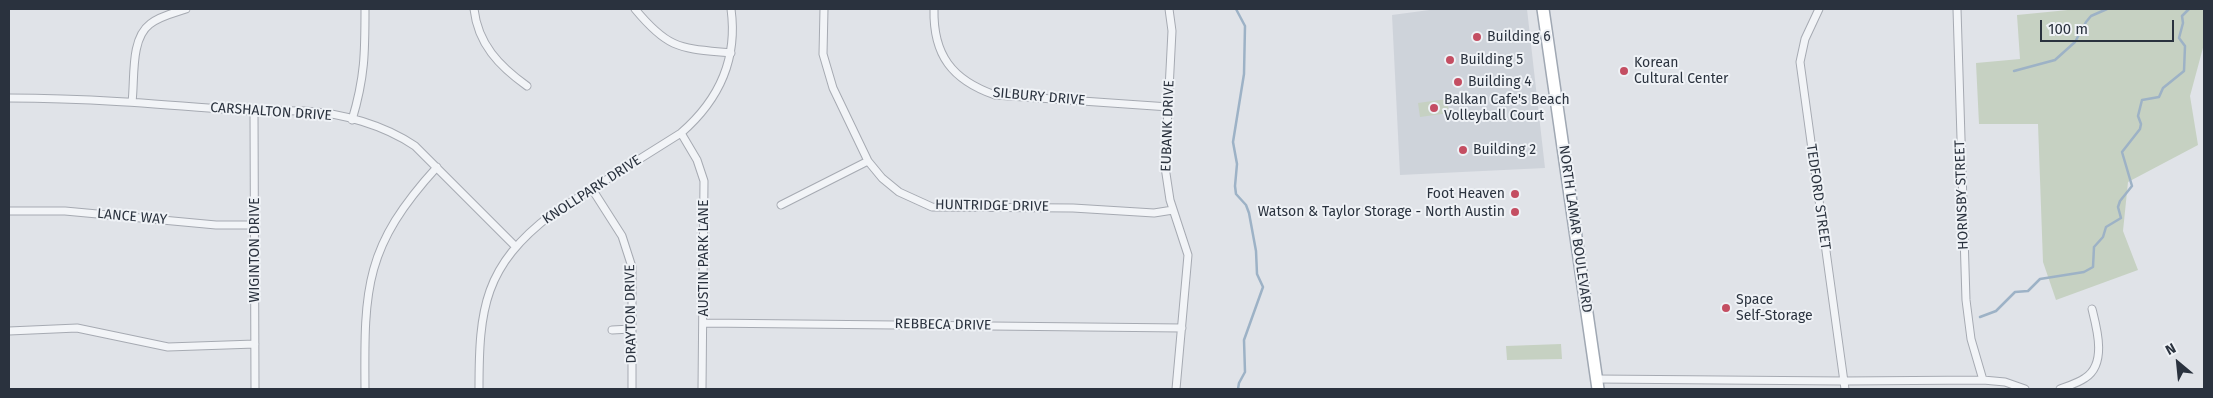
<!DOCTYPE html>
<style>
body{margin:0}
#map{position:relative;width:2213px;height:398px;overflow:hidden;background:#e0e3e8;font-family:"Fira Sans",sans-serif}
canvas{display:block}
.frame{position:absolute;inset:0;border:10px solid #2a323e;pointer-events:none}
.north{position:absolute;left:2153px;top:338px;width:50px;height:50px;-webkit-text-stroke:4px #eff2f6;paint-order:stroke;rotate:332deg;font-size:14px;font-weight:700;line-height:20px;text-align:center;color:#2a323e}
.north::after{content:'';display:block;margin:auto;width:18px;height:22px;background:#2a323e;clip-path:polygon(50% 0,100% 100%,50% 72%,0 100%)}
.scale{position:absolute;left:2040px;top:20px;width:134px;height:22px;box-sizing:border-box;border:2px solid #2a323e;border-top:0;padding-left:6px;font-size:15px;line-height:18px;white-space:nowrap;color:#2a323e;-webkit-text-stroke:4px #eff2f6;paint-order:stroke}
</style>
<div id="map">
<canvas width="2213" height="398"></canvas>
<div class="frame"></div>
<div class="north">N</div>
<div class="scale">100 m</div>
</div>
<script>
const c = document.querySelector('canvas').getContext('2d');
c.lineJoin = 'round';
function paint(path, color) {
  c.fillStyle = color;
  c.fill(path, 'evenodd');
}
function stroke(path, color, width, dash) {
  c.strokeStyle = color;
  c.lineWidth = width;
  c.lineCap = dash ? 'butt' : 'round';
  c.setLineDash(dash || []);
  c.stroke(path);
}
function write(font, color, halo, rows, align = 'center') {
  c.font = font + ' "Fira Sans",sans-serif';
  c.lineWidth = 4;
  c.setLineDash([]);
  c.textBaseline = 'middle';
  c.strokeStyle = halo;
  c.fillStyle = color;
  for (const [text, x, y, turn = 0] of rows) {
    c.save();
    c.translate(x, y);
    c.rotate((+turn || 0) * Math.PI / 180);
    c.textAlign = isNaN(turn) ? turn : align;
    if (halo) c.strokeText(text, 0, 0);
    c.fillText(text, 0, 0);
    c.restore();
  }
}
const built = new Path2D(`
 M1437 9H1527L1545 168 1400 175 1392 15Z`);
const green = new Path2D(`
 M2078 9H2204V44L2190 96 2198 145 2128 182 2123 231 2138 270 2056 300 2043 262 2038 124H1979L1976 63 2020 59 2017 15Z
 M1447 99 1449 113 1420 117 1418 103Z
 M1561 344 1562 359 1507 360 1506 346Z`);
const stream = new Path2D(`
 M1236 9 1245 26 1244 74 1233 142 1237 164 1235 186 1236 194 1246 205 1249 213 1256 251 1257 274 1263 287 1244 340 1245 372 1239 383 1238 389
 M2014 71 2055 60 2075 42 2086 22 2091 16 2107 9
 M1980 317 1996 311 2015 292 2028 291 2040 279 2084 272 2093 267 2094 247 2103 237 2106 227 2121 218 2118 207 2120 201 2132 186 2122 152 2140 129 2141 124 2138 116 2142 100 2159 97 2163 88 2184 71 2185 46 2179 38 2183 23 2182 16 2189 9`);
const minor = new Path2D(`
 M474 9C478 44 499 66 527 86
 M635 9C669 50 680 48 731 53
 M824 9 823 54 833 88 868 161 882 178 899 192 932 207 1073 208 1154 213 1173 210
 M934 9C933 55 952 80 995 95L1169 107
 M1169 9 1172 31 1165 167 1170 200 1188 255 1176 389
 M1819 9 1805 39 1800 62 1845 389
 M1957 9 1966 300 1971 339 1983 380
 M9 98C85 98 160 104 236 110 259 112 281 110 304 111 342 113 384 125 415 146L515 246
 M132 102C135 79 130 39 150 24 160 16 174 13 186 9
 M254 112 255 389
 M352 120C365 77 365 52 365 9
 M681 133 697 160 704 181 702 389
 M592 189 622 236 632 267V389
 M781 205 868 161
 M9 211H65L216 225H255
 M704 323 1182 328
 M612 330 631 329
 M9 331 77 328 168 347 255 344
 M1596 379 1844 381 1983 380 2005 382 2025 389
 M365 389C364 287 365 246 437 167
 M479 389C479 308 484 266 552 214L681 133C719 100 738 60 731 9
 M2060 389C2068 386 2078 383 2085 378 2107 364 2097 329 2092 309`);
const primary = new Path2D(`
 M1543 9 1598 389`);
const markers = [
 [1477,37,5,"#c44e62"],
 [1450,60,5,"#c44e62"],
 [1624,71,5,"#c44e62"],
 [1458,82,5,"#c44e62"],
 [1434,108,5,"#c44e62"],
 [1463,150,5,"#c44e62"],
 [1515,194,5,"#c44e62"],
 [1515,212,5,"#c44e62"],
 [1726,308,5,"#c44e62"]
];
const poiNames = [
 ["Building 6",1487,37],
 ["Building 5",1460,60],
 ["Korean",1634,63],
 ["Cultural Center",1634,79],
 ["Building 4",1468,82],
 ["Balkan Cafe's Beach",1444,100],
 ["Volleyball Court",1444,116],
 ["Building 2",1473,150],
 ["Foot Heaven",1505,194,"right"],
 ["Watson & Taylor Storage - North Austin",1505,212,"right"],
 ["Space",1736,300],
 ["Self-Storage",1736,316]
];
const streetNames = [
 ["SILBURY DRIVE",1039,97,5],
 ["CARSHALTON DRIVE",271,112,4],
 ["EUBANK DRIVE",1168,126,-88],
 ["KNOLLPARK DRIVE",592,190,-33],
 ["HORNSBY STREET",1962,195,-92],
 ["TEDFORD STREET",1818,197,82],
 ["HUNTRIDGE DRIVE",992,206,1],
 ["LANCE WAY",132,217,5],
 ["NORTH LAMAR BOULEVARD",1575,229,82],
 ["WIGINTON DRIVE",255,250,-90],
 ["AUSTIN PARK LANE",704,258,-90],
 ["DRAYTON DRIVE",631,314,-91],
 ["REBBECA DRIVE",943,325,1]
];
paint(built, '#ced3da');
paint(green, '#c6d1c2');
stroke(stream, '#9db2c6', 2.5);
stroke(minor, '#a6aab2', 9);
stroke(primary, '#a0a8b3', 14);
stroke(minor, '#f2f4f7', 7);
stroke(primary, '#fff', 11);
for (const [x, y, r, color] of markers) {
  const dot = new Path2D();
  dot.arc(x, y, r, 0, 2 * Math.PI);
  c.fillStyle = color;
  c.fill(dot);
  stroke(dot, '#eff2f6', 2);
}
write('14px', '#2a323e', '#eff2f6', poiNames, 'left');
write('14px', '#2a323e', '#eff2f6', streetNames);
</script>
